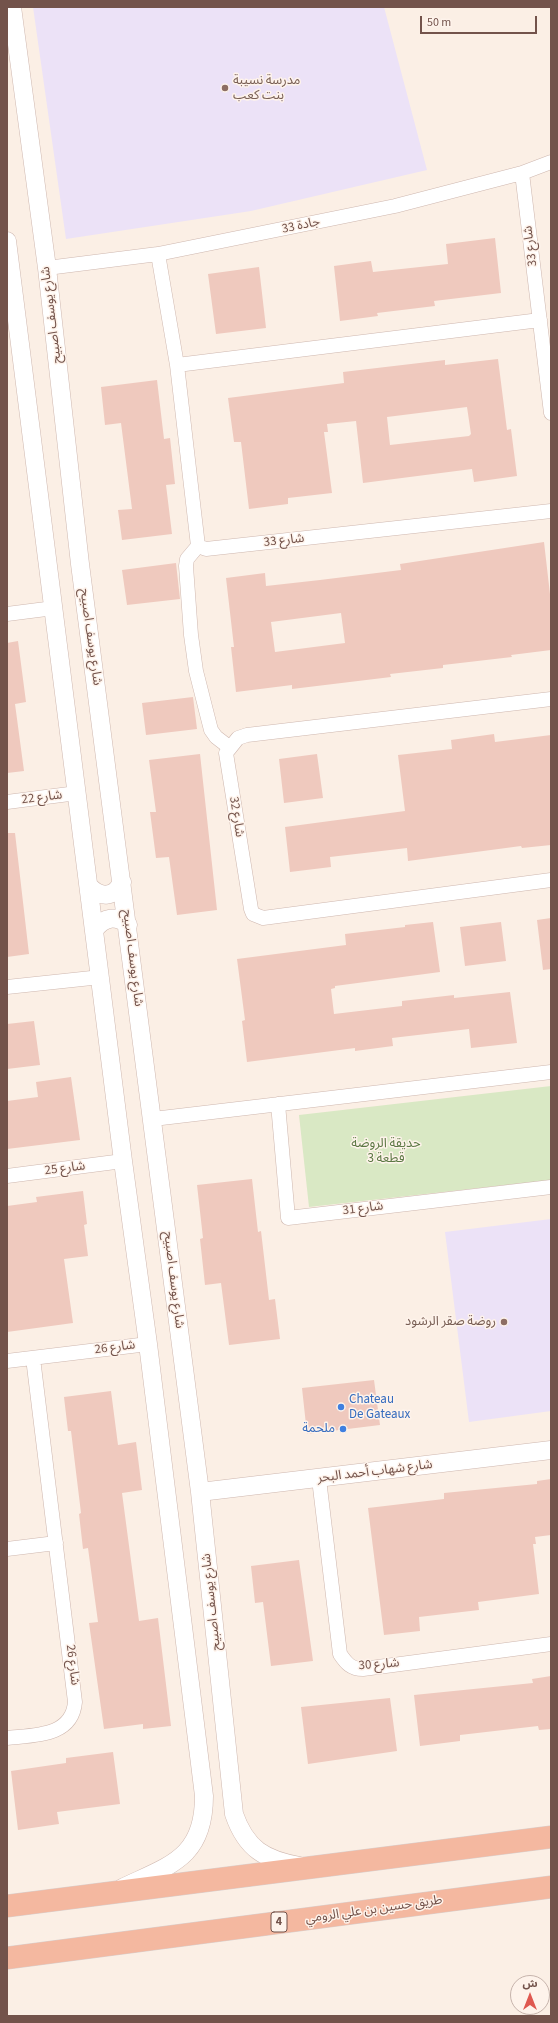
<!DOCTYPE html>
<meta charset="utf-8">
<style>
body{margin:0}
#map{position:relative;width:558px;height:2023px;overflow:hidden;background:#fbefe5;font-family:"Source Sans 3","Noto Sans Arabic",sans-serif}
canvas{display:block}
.frame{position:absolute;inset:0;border:8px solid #73534b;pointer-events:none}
.north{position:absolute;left:510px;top:1975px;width:40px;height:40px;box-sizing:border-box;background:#fef3eb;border:1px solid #c6b3ab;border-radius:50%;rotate:0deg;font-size:11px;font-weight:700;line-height:16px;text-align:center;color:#73534b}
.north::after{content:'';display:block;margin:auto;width:14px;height:18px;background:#df5850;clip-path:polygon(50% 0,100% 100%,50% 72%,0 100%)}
.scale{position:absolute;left:420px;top:16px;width:117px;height:18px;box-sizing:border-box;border:2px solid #73534b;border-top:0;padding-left:5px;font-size:12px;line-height:14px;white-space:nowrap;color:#73534b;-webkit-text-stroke:3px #fef3eb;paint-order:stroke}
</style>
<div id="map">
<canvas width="558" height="2023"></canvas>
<div class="frame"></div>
<div class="north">ش</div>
<div class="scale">50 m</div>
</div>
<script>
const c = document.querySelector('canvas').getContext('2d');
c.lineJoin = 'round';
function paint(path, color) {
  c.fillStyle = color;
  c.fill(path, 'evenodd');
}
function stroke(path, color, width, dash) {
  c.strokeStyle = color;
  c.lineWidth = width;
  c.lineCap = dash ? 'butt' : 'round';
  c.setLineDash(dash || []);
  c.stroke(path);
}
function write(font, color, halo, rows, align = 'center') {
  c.font = font + ' "Source Sans 3","Noto Sans Arabic",sans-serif';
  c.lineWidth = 3;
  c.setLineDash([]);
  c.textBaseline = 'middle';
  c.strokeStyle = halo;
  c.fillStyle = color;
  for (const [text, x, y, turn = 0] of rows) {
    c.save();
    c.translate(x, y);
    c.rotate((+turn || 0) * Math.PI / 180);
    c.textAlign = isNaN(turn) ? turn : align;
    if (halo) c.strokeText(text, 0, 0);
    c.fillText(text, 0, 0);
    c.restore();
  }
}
const education = new Path2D(`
 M33 7H384L427 170 251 211 66 239Z
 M551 1219V1411L469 1422 445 1232Z`);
const green = new Path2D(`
 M551 1086V1180L309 1207 299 1115Z`);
const building = new Path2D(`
 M495 238 501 293 434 301 435 306 377 313 378 316 340 321 334 266 371 261 373 272 448 264 446 244Z
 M259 267 266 328 216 334 208 274Z
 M498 359 507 430 511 429 517 476 474 482 472 469 363 483 356 421 327 424 328 432H324L332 493 288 498V504L249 509 241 442H234L228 398 344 383 343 372 445 360V365ZM467 407 471 434 469 436 390 445 387 417Z
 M157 380 164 439 170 438 175 484 166 485 172 534 122 540 118 510 132 509 121 423 105 425 101 387Z
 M544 542 551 603V650L511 655 512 657 443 665V668L390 674 391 677 292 689V685L236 692 231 647H234L226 578 265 573 266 586 320 580 401 570 400 564ZM341 613 345 643 275 652 271 622Z
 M176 563 180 599 127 605 122 570Z
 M18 641 26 702 15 704 24 771 7 773V643Z
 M193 697 197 729 146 735 142 703Z
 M494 734 495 742 551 735V845L522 848 521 846 408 861 407 848 330 857 331 867 290 872 285 827 405 811 398 755 452 749 451 740Z
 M200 754 217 910 177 915 169 857 156 858 150 812H156L149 760Z
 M317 754 323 798 284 803 279 759Z
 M7 833H15L29 954 7 957Z
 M551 918V969L543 970 537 920Z
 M433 922 440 972 335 986V988L331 989 334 1014 402 1006V1001L454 995V998L510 992 517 1043 471 1048 469 1029 392 1038 393 1046 355 1051V1048L247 1062 242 1021 245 1020 237 959 346 945 345 934 405 927V925Z
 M501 922 506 961 465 966 460 927Z
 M34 1021 40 1065 7 1069V1024Z
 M71 1077 80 1140 7 1149V1101L38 1097 36 1082Z
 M252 1179 258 1232 261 1231 269 1300 275 1299 280 1339 229 1345 221 1283 205 1285 200 1239 203 1238 197 1185Z
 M83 1191 87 1224 84 1225 88 1256 64 1259 73 1323 7 1332V1206L37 1202 36 1197Z
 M374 1380 380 1425 307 1434 302 1388Z
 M111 1391 118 1445 136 1442 142 1490 122 1493 139 1621 158 1618 171 1726 143 1729V1724L104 1729 89 1623 98 1622 88 1548 83 1549 79 1514 81 1513 71 1431H68L64 1397Z
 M551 1479V1535L535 1537 536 1544H533L539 1594 478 1602 479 1610 419 1617 420 1631 384 1635 368 1508 444 1499V1493L537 1484V1481Z
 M299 1560 313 1661 271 1666 263 1602 255 1603 251 1566Z
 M551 1676V1729L539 1730 538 1726 460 1735V1741L420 1746 414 1695 533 1683 532 1679Z
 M390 1698 397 1751 308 1764 301 1707Z
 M113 1752 120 1804 57 1812 59 1824 18 1830 11 1771 66 1763V1758Z`);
const minor = new Path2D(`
 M522 173 551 413
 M158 254 177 365 198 546
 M47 268 158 254 395 206 522 173 551 162
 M177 365 540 320
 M198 546 206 549 551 511
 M198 546 187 559 186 566 191 635 196 671 211 730 216 737 229 747
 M7 614 54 608
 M551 699 247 735 238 738 226 753 251 909 253 914 263 918 551 880
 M7 802 77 793
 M7 987 101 977
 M278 1104 288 1218 551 1187
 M153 1119 551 1072
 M7 1176 123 1161
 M7 1361 148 1344
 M319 1479 340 1654C346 1663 351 1669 363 1669L551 1644
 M7 1549 56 1543
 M7 1738C34 1735 72 1737 75 1702L33 1358`);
const tertiary = new Path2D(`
 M12 7 47 268 80 564 200 1492 234 1814C246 1849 265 1860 300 1866
 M7 241 123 1161 148 1344 204 1796C204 1858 170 1865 122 1888
 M89 886C101 899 115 897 122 882
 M95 929C104 917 116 915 128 925
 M200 1492 551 1450`);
const trunk = new Path2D(`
 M7 1906 551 1837
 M7 1958 551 1887`);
const markers = [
 [225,88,4,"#8d6e63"],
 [504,1322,4,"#8d6e63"],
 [341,1407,4,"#3f7fe0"],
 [343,1429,4,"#3f7fe0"]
];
const shields = [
 [279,1922,16]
];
const shieldNames = [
 ["4",279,1922]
];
const educationNames = [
 ["مدرسة نسيبة",233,81],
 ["بنت كعب",233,96],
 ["روضة صقر الرشود",496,1322,"right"]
];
const streetNames = [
 ["جادة 33",301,226,-12],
 ["شارع 33",531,246,-97],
 ["شارع يوسف اصبيح",52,315,-97],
 ["شارع 33",284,541,-6],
 ["شارع يوسف اصبيح",90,637,82],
 ["شارع 22",42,798,-7],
 ["شارع 32",236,817,81],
 ["شارع يوسف اصبيح",132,958,83],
 ["شارع 25",65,1169,-7],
 ["شارع 31",363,1209,-7],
 ["شارع يوسف اصبيح",173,1280,83],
 ["شارع 26",115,1348,-7],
 ["شارع شهاب أحمد البحر",375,1472,-7],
 ["شارع يوسف اصبيح",212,1602,-96],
 ["شارع 26",72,1665,83],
 ["شارع 30",379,1665,-4],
 ["طريق حسين بن علي الرومي",374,1910,-8]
];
const parkNames = [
 ["حديقة الروضة",386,1144],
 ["قطعة 3",386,1159]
];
const shopNames = [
 ["Chateau",349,1400],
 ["De Gateaux",349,1415],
 ["ملحمة",335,1429,"right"]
];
paint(education, '#ece2f7');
paint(green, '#d9e8c4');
paint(building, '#efc9be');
stroke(minor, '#ceb7af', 15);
stroke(tertiary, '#ceb7af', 19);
stroke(trunk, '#d8cfcd', 23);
stroke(minor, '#fff', 14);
stroke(tertiary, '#fff', 18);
stroke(trunk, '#f4b8a0', 22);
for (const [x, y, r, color] of markers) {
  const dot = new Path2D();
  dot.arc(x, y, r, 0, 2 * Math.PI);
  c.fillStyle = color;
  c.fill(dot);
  stroke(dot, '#fef3eb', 1.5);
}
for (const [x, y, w] of shields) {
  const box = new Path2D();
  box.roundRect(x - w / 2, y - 10, w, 20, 3);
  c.fillStyle = '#fef3eb';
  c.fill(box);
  stroke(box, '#73534b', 1);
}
write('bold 12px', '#73534b', null, shieldNames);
write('13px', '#785e54', '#fef3eb', educationNames, 'left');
write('13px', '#73534b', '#fef3eb', streetNames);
write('13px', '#5c7844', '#fef3eb', parkNames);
write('13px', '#366cbe', '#fef3eb', shopNames, 'left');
</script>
